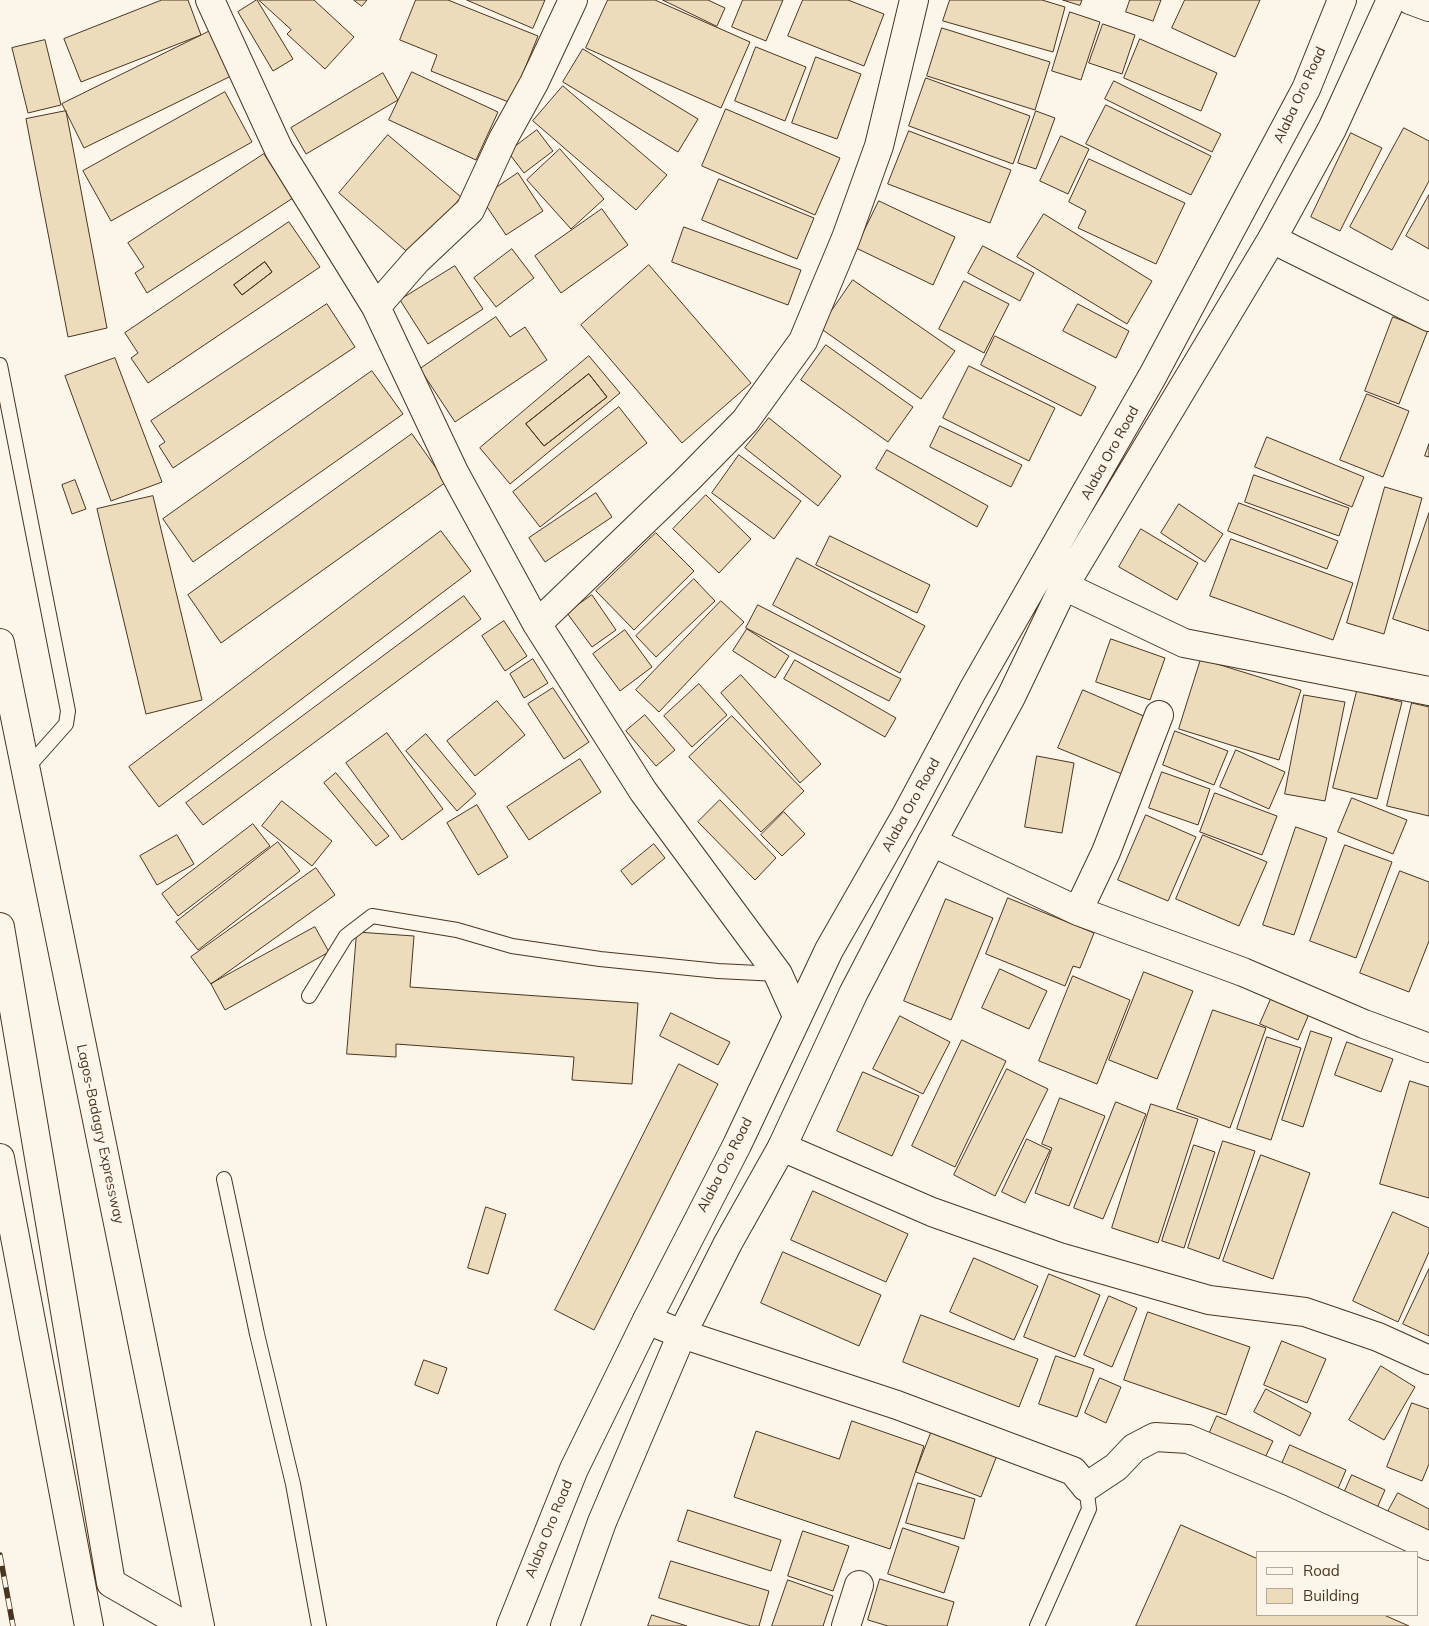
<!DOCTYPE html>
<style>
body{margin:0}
#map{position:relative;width:1429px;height:1626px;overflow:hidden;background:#fbf6e9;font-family:Mulish,sans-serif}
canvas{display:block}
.legend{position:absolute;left:1256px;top:1551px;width:162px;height:65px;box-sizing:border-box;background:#fbf6e9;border:1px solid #b4a999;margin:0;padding:6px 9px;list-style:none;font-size:15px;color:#4a3520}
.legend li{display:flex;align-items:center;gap:10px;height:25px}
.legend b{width:25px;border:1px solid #b4a999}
</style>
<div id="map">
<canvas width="1429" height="1626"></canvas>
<ul class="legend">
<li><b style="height:6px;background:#fbf6e9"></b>Road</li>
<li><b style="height:14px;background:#ecdcbc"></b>Building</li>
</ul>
</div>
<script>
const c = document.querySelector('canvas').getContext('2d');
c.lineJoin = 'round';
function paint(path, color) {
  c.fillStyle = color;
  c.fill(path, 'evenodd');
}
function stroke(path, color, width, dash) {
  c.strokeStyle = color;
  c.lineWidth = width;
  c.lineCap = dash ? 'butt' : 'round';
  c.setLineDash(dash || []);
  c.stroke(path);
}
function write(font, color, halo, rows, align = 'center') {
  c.font = font + ' Mulish,sans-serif';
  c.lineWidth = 4;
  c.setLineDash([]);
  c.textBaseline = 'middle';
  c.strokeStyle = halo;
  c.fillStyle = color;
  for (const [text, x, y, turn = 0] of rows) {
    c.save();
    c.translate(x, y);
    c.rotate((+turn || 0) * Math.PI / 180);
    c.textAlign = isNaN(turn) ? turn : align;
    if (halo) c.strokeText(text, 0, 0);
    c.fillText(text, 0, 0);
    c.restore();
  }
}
const building = new Path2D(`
 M162 0H188L201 35 81 82 64 39Z
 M257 0 293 59 273 71 238 12Z
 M259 0H314L354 37 325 69 287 34 291 30Z
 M354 0H367L362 6Z
 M416 0H448L538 36 511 103 431 71 437 55 400 40Z
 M467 0H545L533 28Z
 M608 0H655L750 42 721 108 586 48Z
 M663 0H708L725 8 717 26Z
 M743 0H783L766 41 732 27Z
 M803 0H848L884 14 864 66 788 36Z
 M950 0H1042L1065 7 1053 52 943 21Z
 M1063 0H1082L1080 5Z
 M1130 0H1161L1153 21 1126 12Z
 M1185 0H1260L1235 57 1172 28Z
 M1070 12 1100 22 1081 80 1052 71Z
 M1103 24 1135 35 1122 74 1089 63Z
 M942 28 1050 62 1035 110 927 76Z
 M210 31 231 76 84 148 62 104Z
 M1140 39 1217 73 1201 111 1124 78Z
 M45 40 61 105 28 113 12 48Z
 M756 47 806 67 785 121 735 101Z
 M583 49 698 119 678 152 563 82Z
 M816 57 861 74 837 139 792 123Z
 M412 72 498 112 476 160 389 120Z
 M383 73 398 100 306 154 291 128Z
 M926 78 1030 116 1013 164 909 126Z
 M1114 81 1221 134 1212 152 1105 99Z
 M563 86 667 175 636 210 533 121Z
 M225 92 252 142 111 221 83 171Z
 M1106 105 1211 156 1191 195 1086 144Z
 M726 109 840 158 815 215 702 166Z
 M66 111 107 328 68 337 26 119Z
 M1036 111 1055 118 1036 169 1018 163Z
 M1404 128 1429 141V181L1392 250 1350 227Z
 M537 130 553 151 524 173 508 152Z
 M909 131 1011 170 990 223 888 184Z
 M1351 133 1382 148 1340 231 1311 217Z
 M388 135 461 197 412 256 339 193Z
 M1061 136 1089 149 1068 194 1040 181Z
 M560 149 604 199 571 229 527 180Z
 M264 154 293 198 147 293 135 273 144 267 128 243Z
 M1089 159 1185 203 1156 264 1078 228 1086 211 1069 202Z
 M518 173 543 211 506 235 481 198Z
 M719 179 814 218 797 259 702 220Z
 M1429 195V249L1406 236Z
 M879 201 955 237 933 285 856 248Z
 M602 209 628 245 561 293 535 256Z
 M1044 214 1152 281 1127 324 1017 257Z
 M289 222 320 267 148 383 131 358 138 353 125 333ZM265 262 272 272 242 295 234 285Z
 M684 227 801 270 788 305 672 262Z
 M983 246 1034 273 1020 301 968 273Z
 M512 249 534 278 496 307 474 278Z
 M265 262 272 272 242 295 234 285Z
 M649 265 751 383 682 443 581 325Z
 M455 266 483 309 428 344 400 300Z
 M853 280 955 351 921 399 820 328Z
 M964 281 1009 304 984 353 939 329Z
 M327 304 355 347 173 468 159 446 165 442 151 421Z
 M1078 304 1129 331 1116 358 1063 331Z
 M496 317 510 337 525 327 547 360 455 422 420 369Z
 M1393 317 1428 330 1399 404 1365 391Z
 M995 336 1096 387 1081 416 981 365Z
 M826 345 913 407 888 442 801 380Z
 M589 356 620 393 510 484 480 448ZM589 374 607 397 544 446 526 424Z
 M115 358 162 482 111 501 65 376Z
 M969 366 1055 408 1029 461 943 418Z
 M372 371 403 414 193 562 163 519Z
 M589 374 607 397 544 446 526 424Z
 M1367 394 1409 411 1383 477 1340 460Z
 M619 407 647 443 540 527 513 492Z
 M769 418 841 476 818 506 745 448Z
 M940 426 1022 465 1011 487 930 447Z
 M412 434 446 482 221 643 188 595Z
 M1267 437 1364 477 1352 507 1255 467Z
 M1429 444V457L1425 456Z
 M887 450 988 506 977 527 876 469Z
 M739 455 801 501 774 539 712 493Z
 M1254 475 1349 508 1339 536 1245 502Z
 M75 480 86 509 72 514 62 485Z
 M1385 487 1422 498 1384 634 1347 623Z
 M596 493 612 517 545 562 529 538Z
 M706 495 751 539 719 573 673 529Z
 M153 496 202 700 146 714 97 509Z
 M1239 503 1338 541 1327 569 1228 531Z
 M1179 504 1223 534 1205 562 1161 533Z
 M1429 513V631L1393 619Z
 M1141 529 1198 563 1177 600 1119 567Z
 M441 531 471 571 159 807 129 767Z
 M656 533 694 571 634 630 596 591Z
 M830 536 930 585 917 613 816 565Z
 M1231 539 1353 583 1333 640 1210 596Z
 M797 558 925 626 900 673 773 605Z
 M694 579 715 601 656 657 636 636Z
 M592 595 616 630 592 647 567 613Z
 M464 596 481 619 203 825 186 803Z
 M721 601 744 622 659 712 636 690Z
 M758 605 901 679 889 701 746 628Z
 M504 621 527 656 505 671 482 636Z
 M747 629 789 656 775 678 733 651Z
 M625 630 652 667 620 691 593 654Z
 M1111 639 1165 658 1150 700 1096 682Z
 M533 659 548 683 524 698 510 674Z
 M1201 659 1301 690 1279 760 1179 729Z
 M795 660 896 718 885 737 784 679Z
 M741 675 821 764 800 783 721 693Z
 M699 684 727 715 692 747 664 716Z
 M553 688 589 742 564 759 528 704Z
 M1083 690 1146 717 1122 774 1058 748Z
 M1357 691 1402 702 1377 799 1333 788Z
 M1304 695 1345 702 1325 801 1285 794Z
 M497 701 525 735 475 776 447 741Z
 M1412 703 1429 707V816L1387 806Z
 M645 715 675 750 656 766 626 731Z
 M732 716 804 791 761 832 689 757Z
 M1175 731 1228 751 1214 785 1163 765Z
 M387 733 443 809 402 840 346 763Z
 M426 734 476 794 457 811 406 751Z
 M1236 750 1285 772 1269 809 1220 787Z
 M1037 756 1074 763 1062 833 1025 827Z
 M580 759 601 792 529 840 507 807Z
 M1162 772 1210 789 1198 825 1149 808Z
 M336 773 389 836 376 846 324 783Z
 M1215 793 1277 816 1262 855 1200 832Z
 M1352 798 1407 820 1393 854 1338 832Z
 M720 800 776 858 755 880 698 822Z
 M282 801 332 841 312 866 262 826Z
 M477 805 508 857 478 875 447 823Z
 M784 812 805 834 782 856 761 835Z
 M1146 815 1196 837 1168 901 1118 880Z
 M253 824 270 846 178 916 162 894Z
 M1296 827 1327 838 1294 935 1263 925Z
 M177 835 194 864 157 885 140 856Z
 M1203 835 1267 862 1239 926 1176 899Z
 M278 842 300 871 198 950 176 922Z
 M654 844 665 858 632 885 621 871Z
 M1345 845 1392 862 1356 958 1310 941Z
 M316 868 335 895 211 984 191 957Z
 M1400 871 1429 882V941L1409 992 1360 973Z
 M1008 898 1094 933 1080 968 1073 966 1065 986 986 954Z
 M946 899 993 918 951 1020 904 1001Z
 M315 927 329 952 225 1010 211 984Z
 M357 932 414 936 410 987 638 1003 632 1084 572 1080 574 1057 396 1044V1057L347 1054Z
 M1000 969 1047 991 1029 1029 982 1008Z
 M1144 972 1193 991 1157 1079 1109 1060Z
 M1073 976 1130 1000 1097 1084 1039 1061Z
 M1271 999 1309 1014 1298 1040 1260 1024Z
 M1213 1010 1266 1028 1230 1128 1177 1109Z
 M671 1013 730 1042 718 1065 660 1036Z
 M900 1016 950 1042 923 1094 873 1069Z
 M1311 1031 1332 1038 1303 1127 1282 1120Z
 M1267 1037 1301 1048 1271 1140 1237 1129Z
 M962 1040 1006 1061 955 1167 912 1146Z
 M1347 1042 1393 1059 1381 1092 1335 1075Z
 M679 1064 718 1084 594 1330 555 1310Z
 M1007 1069 1048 1089 995 1196 954 1175Z
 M863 1072 919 1096 892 1156 837 1131Z
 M1410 1081 1429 1087V1198L1380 1184Z
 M1060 1098 1105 1116 1069 1206 1035 1193 1052 1148 1042 1144Z
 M1116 1102 1146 1114 1103 1219 1074 1208Z
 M1151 1104 1198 1119 1158 1243 1112 1228Z
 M1027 1139 1050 1150 1025 1203 1002 1192Z
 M1223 1141 1255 1151 1219 1259 1188 1248Z
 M1194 1145 1215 1152 1184 1248 1162 1241Z
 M1261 1155 1310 1173 1273 1279 1223 1261Z
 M813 1191 908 1234 886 1282 791 1240Z
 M486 1207 506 1214 488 1274 468 1268Z
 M1393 1212 1429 1228V1252L1398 1322 1353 1301Z
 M783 1252 881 1295 859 1346 761 1303Z
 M974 1258 1038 1286 1014 1340 950 1312Z
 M1429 1269V1336L1403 1324Z
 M1049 1274 1100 1295 1075 1357 1024 1337Z
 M1109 1296 1137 1308 1112 1367 1084 1355Z
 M1148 1312 1250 1347 1226 1415 1124 1380Z
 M921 1315 1038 1359 1019 1407 903 1362Z
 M1282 1341 1326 1359 1307 1403 1264 1385Z
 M1056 1356 1094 1369 1077 1417 1039 1404Z
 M424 1360 447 1368 438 1394 415 1385Z
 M1381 1366 1415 1387 1384 1440 1349 1420Z
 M1100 1378 1121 1387 1106 1423 1085 1413Z
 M1266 1389 1311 1413 1300 1436 1254 1412Z
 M1412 1403 1429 1409V1464L1422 1481 1387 1467Z
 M1217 1416 1273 1441 1261 1466 1206 1441Z
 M852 1421 924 1446 890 1549 734 1497 756 1431 839 1459Z
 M934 1425 999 1450 981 1497 916 1472Z
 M1290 1445 1346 1470 1334 1498 1278 1473Z
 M1352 1475 1385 1490 1373 1517 1340 1502Z
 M918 1483 975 1499 964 1539 906 1523Z
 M1398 1493 1429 1509V1540L1385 1517Z
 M688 1510 781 1540 771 1571 678 1541Z
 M1181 1525 1258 1559V1615H1384L1409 1626H1136Z
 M903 1528 959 1547 944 1593 888 1574Z
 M803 1531 849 1546 833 1591 788 1576Z
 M671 1561 769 1591 759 1626H751L659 1598Z
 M880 1579 954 1602 947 1626H888L868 1620Z
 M788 1580 833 1596 823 1626H772Z
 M652 1615 687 1626H648Z`);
const lane = new Path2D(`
 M0 365 68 711 66 724 26 769
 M309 996 346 936 372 916 457 930 512 946 600 959 718 971 778 974
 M224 1179 257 1334 293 1484 319 1626
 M1037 1626 1089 1509 1086 1487`);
const street = new Path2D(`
 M210 0 279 150 376 307 454 472 537 624 643 791 778 974 797 1016
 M1410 0 1429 7
 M1272 239 1429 317
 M376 307 417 260 470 210 503 139 534 83 573 0
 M1064 586 1184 643 1429 691
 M537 624 687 480 745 421 803 341 846 238 879 146 914 0
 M932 842 1078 911 1243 972 1364 1024 1429 1048
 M1078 911 1106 852 1159 715
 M782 1147 932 1212 1059 1257 1209 1300 1305 1312 1378 1337 1429 1360
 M647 1320 682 1334 897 1405 1073 1471 1086 1487 1116 1467 1134 1448 1155 1437 1188 1439 1291 1482 1429 1546
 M846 1626 859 1585`);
const secondary = new Path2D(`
 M511 1626 574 1469 647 1320 737 1145 829 950 905 817 973 690 1152 377 1306 89 1342 0
 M565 1626 602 1522 682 1334 728 1243 782 1147 853 994 932 842 1011 697 1064 586 1272 239 1332 129 1391 0`);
const primary = new Path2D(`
 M0 643 200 1626`);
const highway = new Path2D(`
 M0 927 111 1583 186 1626
 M0 1158 89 1626`);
const rail = new Path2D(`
 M0 1555 13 1626`);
const streetNames = [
 ["Alaba Oro Road",1300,95,-65],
 ["Alaba Oro Road",1110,453,-61],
 ["Alaba Oro Road",911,805,-61],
 ["Lagos-Badagry Expressway",100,1134,78],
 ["Alaba Oro Road",725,1165,-63],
 ["Alaba Oro Road",549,1529,-68]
];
paint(building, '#ecdcbc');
stroke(building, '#4a3520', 1);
stroke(lane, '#4a3520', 16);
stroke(street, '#4a3520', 30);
stroke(secondary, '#4a3520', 30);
stroke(primary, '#4a3520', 30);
stroke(highway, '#4a3520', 30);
stroke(lane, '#fbf6e9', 14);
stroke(street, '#fbf6e9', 28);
stroke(secondary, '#fbf6e9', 28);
stroke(primary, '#fbf6e9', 28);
stroke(highway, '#fbf6e9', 28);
stroke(rail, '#4a3520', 5.5);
stroke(rail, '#fbf6e9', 4, [11]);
write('14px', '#4a3520', '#fbf6e9', streetNames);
</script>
